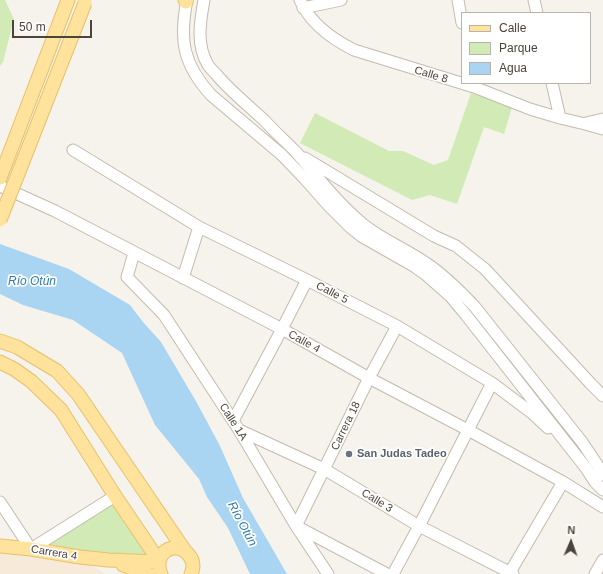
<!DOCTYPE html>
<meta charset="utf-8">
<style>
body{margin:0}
#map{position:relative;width:603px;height:574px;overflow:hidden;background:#f6f3ec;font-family:Arial,sans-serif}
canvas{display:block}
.legend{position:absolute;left:461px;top:12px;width:130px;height:72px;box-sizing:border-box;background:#fff;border:1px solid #b7b4b0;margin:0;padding:5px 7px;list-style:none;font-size:12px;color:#4b4439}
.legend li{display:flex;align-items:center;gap:8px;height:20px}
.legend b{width:20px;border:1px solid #b7b4b0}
.north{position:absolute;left:551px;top:522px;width:40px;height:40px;-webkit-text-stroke:3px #fff;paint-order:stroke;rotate:2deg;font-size:11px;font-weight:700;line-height:16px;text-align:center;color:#4b4439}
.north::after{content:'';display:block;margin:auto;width:14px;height:18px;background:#4b4439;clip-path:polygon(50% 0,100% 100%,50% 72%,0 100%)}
.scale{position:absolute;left:12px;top:20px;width:80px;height:18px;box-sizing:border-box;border:2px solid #4b4439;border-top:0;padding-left:5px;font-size:12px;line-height:14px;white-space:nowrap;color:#4b4439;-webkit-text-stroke:3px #fff;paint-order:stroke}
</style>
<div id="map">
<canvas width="603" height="574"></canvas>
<ul class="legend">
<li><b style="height:5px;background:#ffe39c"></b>Calle</li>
<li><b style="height:11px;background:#d2eab5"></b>Parque</li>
<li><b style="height:11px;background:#a9d4f2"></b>Agua</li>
</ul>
<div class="north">N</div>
<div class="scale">50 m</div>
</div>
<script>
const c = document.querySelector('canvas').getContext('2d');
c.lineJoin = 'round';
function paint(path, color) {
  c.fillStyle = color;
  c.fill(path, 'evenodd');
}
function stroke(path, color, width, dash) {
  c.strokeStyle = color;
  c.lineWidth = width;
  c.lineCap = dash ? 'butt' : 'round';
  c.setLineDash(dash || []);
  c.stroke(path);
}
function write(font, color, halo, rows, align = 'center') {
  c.font = font + ' Arial,sans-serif';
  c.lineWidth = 3.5;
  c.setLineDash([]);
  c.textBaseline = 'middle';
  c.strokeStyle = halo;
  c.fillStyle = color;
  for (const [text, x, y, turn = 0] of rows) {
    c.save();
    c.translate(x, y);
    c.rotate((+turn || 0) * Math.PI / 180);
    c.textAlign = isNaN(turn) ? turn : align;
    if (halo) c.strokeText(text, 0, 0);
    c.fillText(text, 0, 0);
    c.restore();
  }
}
const commercial = new Path2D(`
 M0 546 80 557 105 574H0Z`);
const green = new Path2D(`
 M0 0H5L14 19 3 62 0 66Z
 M471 93 512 107 504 134 484 127 457 204 430 195 412 200 300 143 315 113 389 151H403L434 165 448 160Z
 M115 496 159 561 31 549Z`);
const water = new Path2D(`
 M0 244 69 269 130 305 143 322 161 342 197 403 220 446 243 498 287 574H250L228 528 207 497 199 479 155 425 122 353 73 320 23 305 0 294Z`);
const minor = new Path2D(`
 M187 0C179 40 183 64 211 95L282 155 305 179 328 205 350 227 361 236 412 265 425 274 451 297 466 315 553 426 586 468 595 482 603 490
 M204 0C200 22 196 45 208 65 210 68 213 71 216 74 230 91 248 105 264 120 274 131 285 141 296 152 318 177 338 204 364 225 383 240 406 249 426 263 444 275 460 291 475 307L582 442 598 466 603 475
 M300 0C310 23 332 39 354 50L474 87 530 109 560 118 585 124 603 129
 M458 0 462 23
 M534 0 537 13
 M303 8 341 0
 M552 83 560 118
 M586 123 603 119
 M73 150 199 227 307 280 397 326 492 383 532 413 548 428
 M305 158 434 236 456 246 485 269 591 384 603 396
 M0 186 55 211 282 329 369 378 468 430 563 482 603 507
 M134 253 127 277 164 315 239 430 296 526 328 574
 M183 278 199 227
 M233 421 282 329 307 280
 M239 430 324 469 419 526 513 574
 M0 502 31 549 115 496
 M387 574 296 526 369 378 397 326
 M393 574 419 526 492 383
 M509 574 563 482
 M595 574 603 560`);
const major = new Path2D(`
 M185 0 186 2
 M0 178 68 0
 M0 341 17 347 57 371 78 394 185 551C193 558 195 565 191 574
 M0 362 14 369 31 381 61 410 115 496 159 561
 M0 546 31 549 80 557 108 560 158 562
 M123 565 148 574
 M161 574C156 564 160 550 173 548 177 547 181 549 185 551`);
const majorBridge = new Path2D(`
 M0 220 85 3`);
const markers = [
 [349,454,4,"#6b7280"]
];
const streetNames = [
 ["Calle 8",431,75,17],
 ["Calle 5",332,293,27],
 ["Calle 4",304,342,29],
 ["Calle 1A",233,422,57],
 ["Carrera 18",346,426,-64],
 ["Calle 3",377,501,31],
 ["Carrera 4",54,553,9]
];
const worshipNames = [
 ["San Judas Tadeo",357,454]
];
const waterNames = [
 ["Río Otún",32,282],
 ["Río Otún",242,524,62]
];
paint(commercial, '#f7ead8');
paint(green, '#d2eab5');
paint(water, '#a9d4f2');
stroke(minor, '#c2bbae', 13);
stroke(major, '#e6c16a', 15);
stroke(minor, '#fff', 11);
stroke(major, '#ffe39c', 13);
stroke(majorBridge, '#e6c16a', 15, []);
stroke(majorBridge, '#ffe39c', 13);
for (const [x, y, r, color] of markers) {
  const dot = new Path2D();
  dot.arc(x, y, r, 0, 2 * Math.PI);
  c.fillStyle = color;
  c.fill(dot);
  stroke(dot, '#fff', 1.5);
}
write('11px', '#4b4439', '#fff', streetNames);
write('bold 11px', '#5b616d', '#fff', worshipNames, 'left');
write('italic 12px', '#2e7ab2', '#fff', waterNames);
</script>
